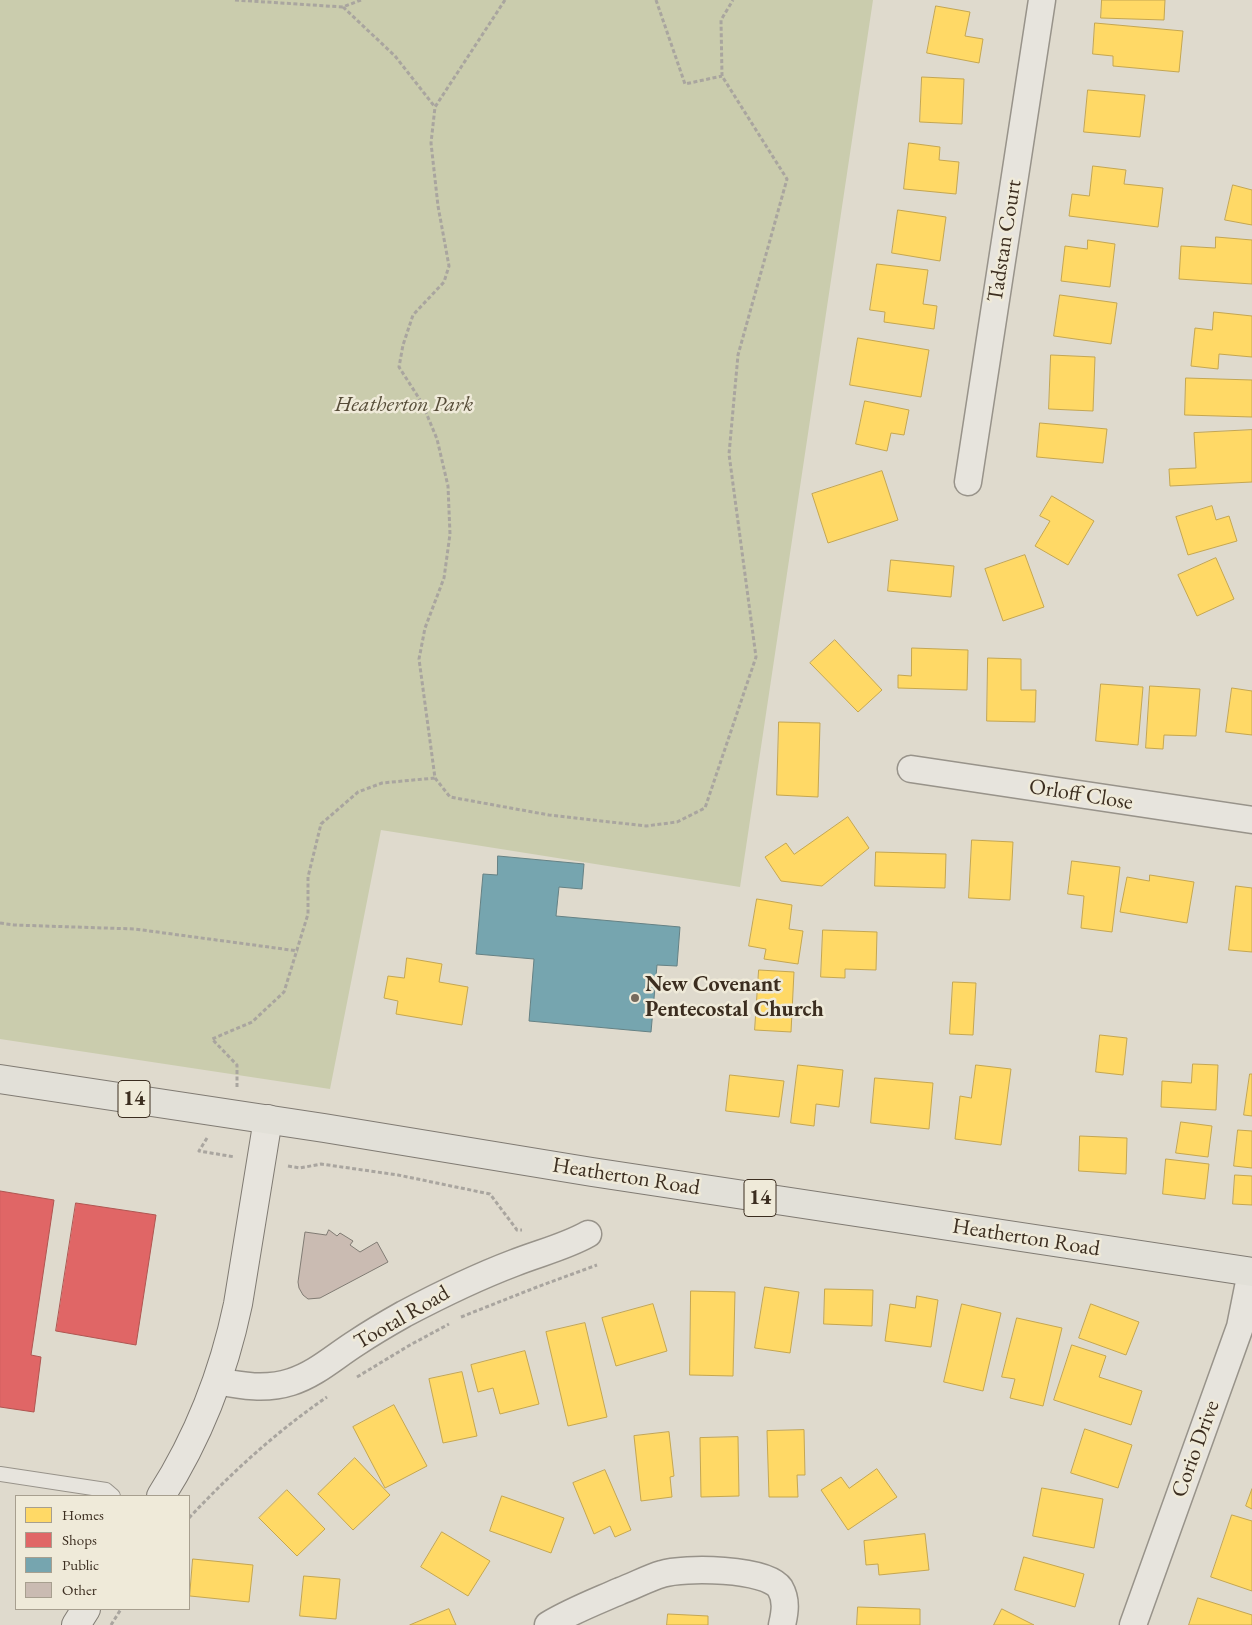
<!DOCTYPE html>
<style>
body{margin:0}
#map{position:relative;width:1252px;height:1625px;overflow:hidden;background:#dfdacd;font-family:"EB Garamond",serif}
canvas{display:block}
.legend{position:absolute;left:15px;top:1495px;width:175px;height:115px;box-sizing:border-box;background:#efead9;border:1px solid #a79f8f;margin:0;padding:6px 9px;list-style:none;font-size:15px;color:#3c2e20}
.legend li{display:flex;align-items:center;gap:10px;height:25px}
.legend b{width:25px;border:1px solid #a79f8f}
</style>
<div id="map">
<canvas width="1252" height="1625"></canvas>
<ul class="legend">
<li><b style="height:14px;background:#ffd966"></b>Homes</li>
<li><b style="height:14px;background:#e06666"></b>Shops</li>
<li><b style="height:14px;background:#76a5af"></b>Public</li>
<li><b style="height:14px;background:#cabbb2"></b>Other</li>
</ul>
</div>
<script>
const c = document.querySelector('canvas').getContext('2d');
c.lineJoin = 'round';
function paint(path, color) {
  c.fillStyle = color;
  c.fill(path, 'evenodd');
}
function stroke(path, color, width, dash) {
  c.strokeStyle = color;
  c.lineWidth = width;
  c.lineCap = dash ? 'butt' : 'round';
  c.setLineDash(dash || []);
  c.stroke(path);
}
function write(font, color, halo, rows, align = 'center') {
  c.font = font + ' "EB Garamond",serif';
  c.lineWidth = 5;
  c.setLineDash([]);
  c.textBaseline = 'middle';
  c.strokeStyle = halo;
  c.fillStyle = color;
  for (const [text, x, y, turn = 0] of rows) {
    c.save();
    c.translate(x, y);
    c.rotate((+turn || 0) * Math.PI / 180);
    c.textAlign = isNaN(turn) ? turn : align;
    if (halo) c.strokeText(text, 0, 0);
    c.fillText(text, 0, 0);
    c.restore();
  }
}
const green = new Path2D(`
 M0 0H873L740 887 381 830 330 1089 0 1039Z`);
const homes = new Path2D(`
 M1102 0H1165L1164 20 1101 18Z
 M936 6 970 12 965 36 983 39 979 63 927 53Z
 M1095 23 1183 31 1179 72 1113 66V56L1093 54Z
 M922 77 964 79 962 124 920 122Z
 M1088 90 1145 95 1140 137 1084 132Z
 M909 143 940 147 939 160 959 162 956 194 904 189Z
 M1093 166 1126 170 1124 184 1163 188 1158 227 1069 216 1072 194 1089 196Z
 M1233 185 1252 190V225L1225 220Z
 M898 210 946 217 940 261 892 253Z
 M1216 237 1252 240V284L1179 279 1181 246 1215 248Z
 M1088 240 1115 244 1110 287 1061 281 1065 246 1087 249Z
 M877 264 928 270 923 304 937 306 934 329 884 322 885 312 870 310Z
 M1060 295 1117 303 1111 344 1054 336Z
 M1214 312 1252 316V357L1219 354 1218 369 1191 366 1195 328 1212 330Z
 M858 338 929 350 921 397 850 385Z
 M1051 355 1095 357 1093 411 1049 409Z
 M1186 378 1252 380V417L1185 415Z
 M865 401 909 410 904 435 891 433 887 451 856 444Z
 M1040 423 1107 429 1103 463 1037 457Z
 M1252 430V482L1170 486 1169 469 1196 468 1194 433Z
 M882 471 898 520 828 543 812 494Z
 M1052 496 1094 521 1068 565 1035 546 1050 521 1040 516Z
 M1212 506 1216 520 1229 516 1237 541 1188 555 1176 517Z
 M1025 555 1044 607 1003 621 985 569Z
 M1216 558 1234 599 1197 616 1178 575Z
 M891 560 954 566 951 597 888 591Z
 M835 640 882 690 858 712 810 663Z
 M912 648 968 650 967 690 898 688V675L911 676Z
 M988 658 1021 659V690H1036L1035 722 987 721Z
 M1101 684 1143 687 1138 745 1096 741Z
 M1150 686 1200 689 1196 736 1164 735 1163 749 1146 748Z
 M1232 688 1252 691V735L1226 732Z
 M779 722 820 723 818 797 777 795Z
 M848 817 869 848 822 886 781 881 765 857 786 843 794 854Z
 M972 840 1013 842 1010 900 969 898Z
 M876 852 946 854 945 888 875 886Z
 M1072 861 1120 867 1112 932 1081 928 1084 896 1068 894Z
 M1150 875 1194 882 1187 923 1120 912 1127 877 1149 881Z
 M1236 886 1252 888V952L1229 950Z
 M757 899 792 905 789 929 803 931 798 964 764 959 766 949 749 946Z
 M823 930 877 932 876 970 845 969V978L821 977Z
 M407 958 442 964 439 982 468 987 462 1025 396 1014 398 1001 384 998 388 976 404 978Z
 M759 970 794 972 791 1032 755 1030Z
 M953 982 976 983 973 1035 950 1034Z
 M1100 1035 1127 1038 1123 1075 1096 1072Z
 M1193 1064 1218 1065 1216 1110 1161 1107 1162 1081 1191 1083Z
 M798 1065 843 1070 839 1107 816 1104 814 1126 791 1123Z
 M976 1065 1011 1069 1001 1145 955 1139 960 1096 971 1098Z
 M1250 1074H1252V1116L1244 1115Z
 M730 1075 784 1081 779 1117 726 1111Z
 M875 1078 933 1083 929 1129 871 1123Z
 M1181 1122 1212 1126 1208 1157 1176 1153Z
 M1238 1130 1252 1131V1168L1234 1166Z
 M1080 1136 1127 1138 1126 1174 1079 1171Z
 M1166 1159 1209 1164 1205 1199 1163 1194Z
 M1235 1175 1252 1176V1205L1233 1204Z
 M765 1287 799 1292 790 1353 755 1348Z
 M825 1289 873 1290 872 1326 824 1324Z
 M691 1291 735 1292 733 1376 690 1375Z
 M917 1296 938 1300 931 1347 885 1341 890 1304 915 1308Z
 M653 1304 667 1351 616 1366 602 1318Z
 M962 1304 1001 1313 983 1391 944 1382Z
 M1091 1304 1139 1322 1126 1355 1079 1338Z
 M1017 1318 1062 1328 1043 1406 1010 1398 1015 1379 1002 1377Z
 M585 1323 607 1417 568 1426 546 1332Z
 M1072 1345 1106 1356 1099 1377 1142 1391 1131 1425 1054 1400Z
 M525 1351 539 1404 500 1414 493 1388 478 1392 471 1365Z
 M462 1372 477 1436 443 1443 429 1379Z
 M394 1405 427 1466 385 1488 353 1427Z
 M1085 1429 1132 1445 1118 1488 1071 1473Z
 M804 1430 805 1475H797L798 1497H769L767 1431Z
 M669 1432 674 1476 670 1477 672 1497 641 1501 634 1436Z
 M738 1437 739 1496 701 1497 700 1438Z
 M355 1458 390 1495 353 1530 318 1494Z
 M877 1469 897 1497 848 1530 821 1490 841 1477 849 1488Z
 M605 1470 631 1530 615 1537 610 1526 594 1534 573 1483Z
 M1042 1488 1103 1499 1094 1548 1033 1536Z
 M1252 1489V1509L1246 1506Z
 M287 1490 325 1529 297 1556 259 1518Z
 M502 1496 564 1518 551 1553 490 1531Z
 M1232 1515 1252 1521V1591L1211 1577Z
 M442 1532 490 1561 468 1596 421 1567Z
 M925 1534 929 1570 879 1575 878 1564 866 1565 864 1541Z
 M1024 1557 1084 1574 1075 1607 1015 1590Z
 M193 1559 253 1565 249 1602 190 1596Z
 M304 1576 340 1579 336 1619 300 1616Z
 M1198 1598 1252 1615V1625H1189Z
 M858 1607 920 1609V1625H857Z
 M449 1609 456 1625H410Z
 M1002 1609 1034 1625H994Z
 M668 1614 708 1616V1625H667Z`);
const shops = new Path2D(`
 M0 1191 54 1200 31 1355 41 1357 34 1412 0 1407Z
 M76 1203 156 1215 136 1345 56 1331Z`);
const public = new Path2D(`
 M498 856 584 864 582 889 559 887 556 916 680 927 677 966 657 965 651 1032 529 1021 534 959 476 954 483 874 497 875Z`);
const building = new Path2D(`
 M329 1230 337 1236 340 1233 353 1241 350 1245 360 1252 377 1242 388 1262 320 1298 308 1299 303 1295 299 1288 298 1282 305 1232 326 1235Z`);
const path = new Path2D(`
 M235 0 343 7 361 0
 M505 0 435 107 431 143 438 206 449 266 444 282 413 315 403 345 399 367 422 403 437 439 448 486 450 534 444 578 425 628 419 659 435 778 450 797 549 815 646 826 677 822 705 808 756 657 729 454 738 355 787 179 722 76 721 20 733 0
 M656 0 685 84 722 76
 M343 7 395 56 435 107
 M0 923 14 925 135 929 298 951
 M237 1087V1065L212 1039 252 1022 284 992 308 914V877L321 824 358 792 382 783 435 778
 M207 1138 199 1151 235 1157
 M288 1166 300 1168 321 1164 398 1175 490 1194 517 1230H522
 M461 1317 537 1287 597 1265
 M357 1377 410 1345 449 1324
 M189 1518C231 1473 276 1432 327 1397
 M111 1625 121 1609`);
const service = new Path2D(`
 M0 1474 106 1490 113 1496`);
const minor = new Path2D(`
 M968 482 1042 0
 M911 769 1252 820
 M217 1381C242 1386 266 1390 291 1382 316 1374 334 1357 356 1343 371 1333 388 1323 404 1314 440 1295 477 1277 514 1263 539 1253 565 1247 588 1234
 M548 1625C571 1611 595 1602 620 1591 634 1586 648 1578 662 1574 683 1567 767 1568 780 1588 787 1600 785 1612 782 1625
 M1133 1625 1240 1327 1251 1272`);
const secondary = new Path2D(`
 M161 1496C198 1438 224 1371 238 1304L268 1119
 M76 1625 86 1609`);
const primary = new Path2D(`
 M0 1079 324 1128 592 1172 1252 1272`);
const markers = [
 [635,998,5,"#756a5d"]
];
const shields = [
 [134,1099,32],
 [760,1198,32]
];
const shieldNames = [
 ["14",134,1099],
 ["14",760,1198]
];
const streetNames = [
 ["Tadstan Court",1005,241,-81],
 ["Orloff Close",1081,795,9],
 ["Heatherton Road",626,1177,9],
 ["Heatherton Road",1026,1238,9],
 ["Tootal Road",402,1318,-30],
 ["Corio Drive",1196,1449,-70]
];
const parkNames = [
 ["Heatherton Park",404,405]
];
const poiNames = [
 ["New Covenant",645,985],
 ["Pentecostal Church",645,1010]
];
paint(green, '#caccad');
paint(homes, '#ffd966');
stroke(homes, '#c4a651', 1);
paint(shops, '#e06666');
stroke(shops, '#af5551', 1);
paint(public, '#76a5af');
stroke(public, '#658184', 1);
paint(building, '#cabbb2');
stroke(building, '#807b73', 1);
stroke(service, '#98938a', 16);
stroke(minor, '#98938a', 29);
stroke(secondary, '#807b73', 30);
stroke(primary, '#807b73', 30);
stroke(path, '#a9a59f', 3, [4, 2.5]);
stroke(service, '#e7e4dd', 14);
stroke(minor, '#e7e4dd', 26);
stroke(secondary, '#e7e4dd', 28);
stroke(primary, '#e2e0d8', 28);
for (const [x, y, r, color] of markers) {
  const dot = new Path2D();
  dot.arc(x, y, r, 0, 2 * Math.PI);
  c.fillStyle = color;
  c.fill(dot);
  stroke(dot, '#efead9', 2);
}
for (const [x, y, w] of shields) {
  const box = new Path2D();
  box.roundRect(x - w / 2, y - 18.5, w, 37, 4);
  c.fillStyle = '#efead9';
  c.fill(box);
  stroke(box, '#3c2e20', 1);
}
write('bold 21px', '#3c2e20', null, shieldNames);
write('22px', '#3c2e20', '#efead9', streetNames);
write('italic 22px', '#554b37', '#efead9', parkNames);
write('bold 22px', '#3c2e20', '#efead9', poiNames, 'left');
</script>
